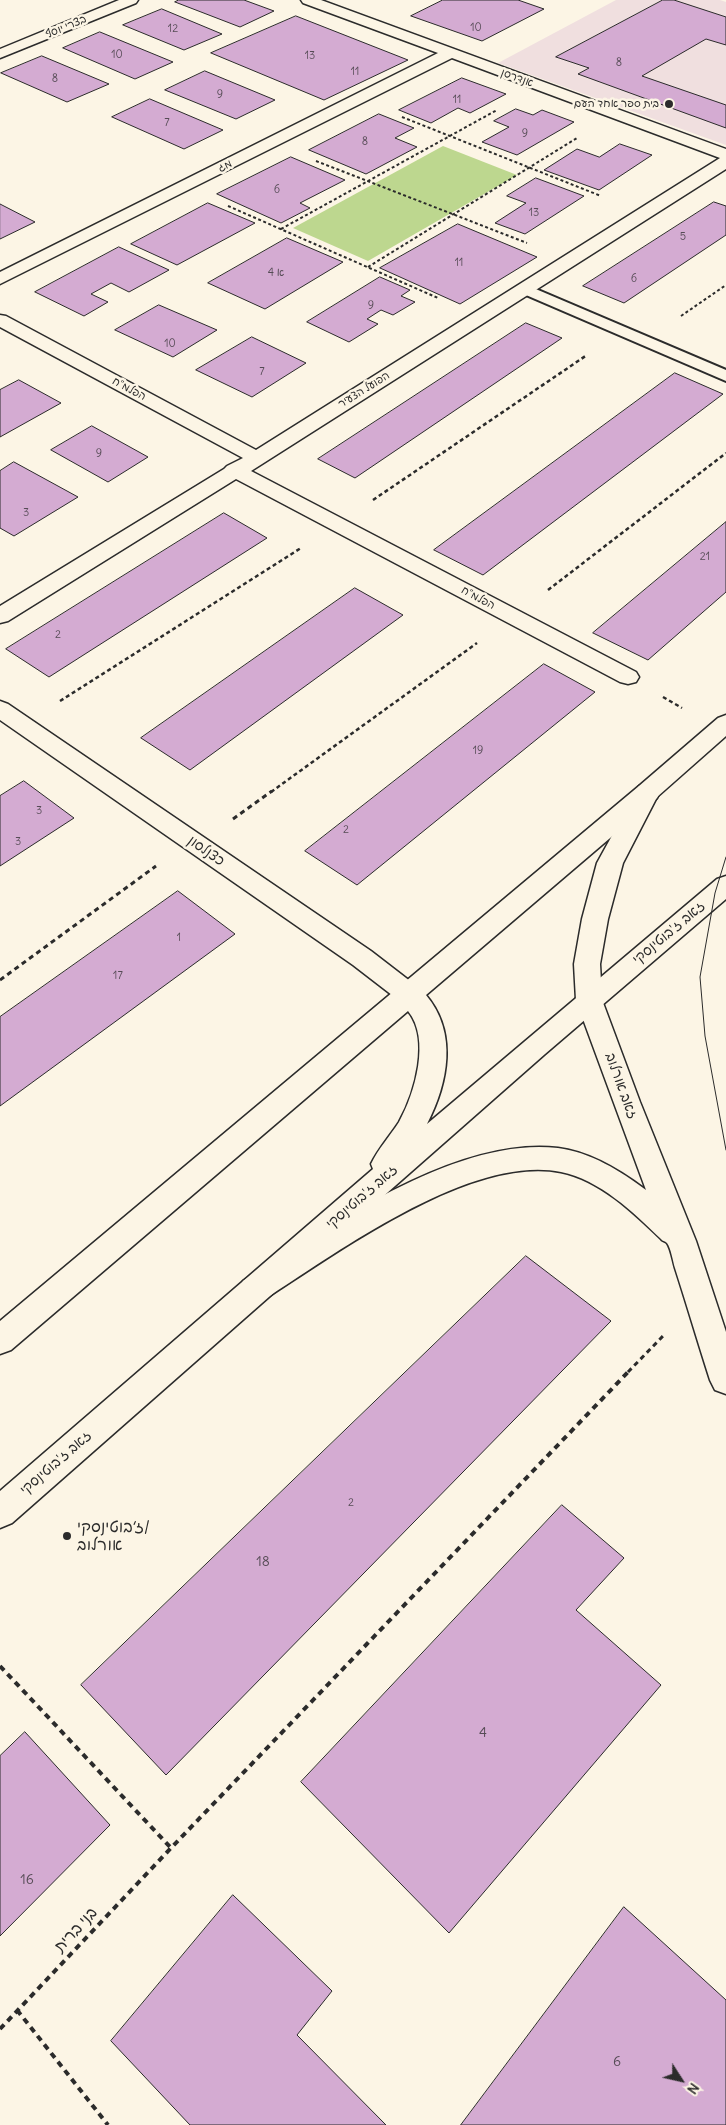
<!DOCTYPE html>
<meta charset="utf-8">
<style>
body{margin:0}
#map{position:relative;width:726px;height:2125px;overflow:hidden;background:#fcf5e5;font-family:Delius,sans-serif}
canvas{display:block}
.north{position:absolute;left:656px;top:2055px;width:50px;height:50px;-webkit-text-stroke:4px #fcf5e5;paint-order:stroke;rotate:125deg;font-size:14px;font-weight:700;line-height:20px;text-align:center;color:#2b2b2b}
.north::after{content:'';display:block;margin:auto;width:18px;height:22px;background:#2b2b2b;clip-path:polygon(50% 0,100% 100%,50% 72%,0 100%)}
</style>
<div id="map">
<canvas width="726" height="2125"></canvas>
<div class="north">N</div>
</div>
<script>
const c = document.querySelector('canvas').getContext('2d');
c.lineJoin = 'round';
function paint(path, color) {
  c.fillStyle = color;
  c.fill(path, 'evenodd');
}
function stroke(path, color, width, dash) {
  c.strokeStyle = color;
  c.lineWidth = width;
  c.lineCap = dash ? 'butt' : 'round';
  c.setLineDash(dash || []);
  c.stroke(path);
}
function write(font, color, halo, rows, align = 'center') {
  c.font = font + ' Delius,"Playpen Sans Hebrew",sans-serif';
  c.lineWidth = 5;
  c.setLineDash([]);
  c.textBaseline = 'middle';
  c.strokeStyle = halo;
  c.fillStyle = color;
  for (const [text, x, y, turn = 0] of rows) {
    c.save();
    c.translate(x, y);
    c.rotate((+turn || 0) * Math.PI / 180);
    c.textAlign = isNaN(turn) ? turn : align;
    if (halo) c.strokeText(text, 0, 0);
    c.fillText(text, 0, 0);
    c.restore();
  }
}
const built = new Path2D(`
 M616 0H720L726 2V145L498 63Z`);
const green = new Path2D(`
 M443 146 517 175 368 261 293 228Z`);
const building = new Path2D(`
 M179 0H244L274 11 240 27 175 2Z
 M443 0H518L544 9 482 41 411 16Z
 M663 0H674L726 17V45L706 39 642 76 726 105V128L578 74 589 68 556 57Z
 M162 9 222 34 184 50 123 25Z
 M296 16 408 60 324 100 211 53Z
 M100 32 173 62 135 79 63 48Z
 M42 56 109 84 67 102 1 73Z
 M205 71 275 100 236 119 165 90Z
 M462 78 506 94 470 113 458 108 431 123 399 110Z
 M150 99 223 130 184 149 112 117Z
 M516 109 533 115 542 110 574 122 517 155 482 142 509 127 494 121Z
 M379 114 414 128 395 138 417 147 366 174 309 150Z
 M620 144 652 155 599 190 544 170 577 149 599 157Z
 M291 157 345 180 300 203 310 208 281 223 217 194Z
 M536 178 584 196 525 234 495 223 526 203 507 196Z
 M714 202 726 206V235L624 303 583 286Z
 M208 203 255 223 177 265 131 244Z
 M0 204 35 222 0 239Z
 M458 224 537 257 460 304 380 268Z
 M287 238 343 262 265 309 208 283Z
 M119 247 169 270 129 292 111 283 91 294 108 302 84 316 35 292Z
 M380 277 410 290 401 296 415 302 393 315 381 310 367 319 378 324 349 342 307 322Z
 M159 305 217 330 173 357 115 330Z
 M526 323 562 338 355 478 318 459Z
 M252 337 306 363 252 397 196 370Z
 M675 373 723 394 483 575 434 550Z
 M19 380 61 403 0 437V390Z
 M92 426 148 457 108 482 51 450Z
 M14 462 78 497 14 536 0 528V471Z
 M224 513 267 538 49 677 6 649Z
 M726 522V592L648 660 593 633Z
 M355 588 403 615 190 770 141 738Z
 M544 664 595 692 357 885 305 851Z
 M24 781 74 818 0 866V796Z
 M178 891 235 934 0 1106V1017Z
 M526 1256 611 1321 166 1775 81 1685Z
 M562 1505 624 1558 576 1610 661 1685 449 1933 301 1782Z
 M25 1732 110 1825 0 1936V1756Z
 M233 1895 332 1991 297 2035 386 2125H190L111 2041Z
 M624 1907 726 2000V2125H461Z`);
const pathFar3 = new Path2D(`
 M402 117 601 196
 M316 161 527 243
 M228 206 438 298
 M281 229 497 110
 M368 267 577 138
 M681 316 726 285`);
const pathFar2 = new Path2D(`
 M373 500 587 355
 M548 590 726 453
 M663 697 682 708
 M60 701 301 548
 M271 792 477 643`);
const pathFar1 = new Path2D(`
 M233 819 272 791
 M0 980 156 866
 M628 1372 663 1336`);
const path = new Path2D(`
 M0 1666 171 1848
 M17 2010 108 2125
 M0 2029 171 1848 629 1371`);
const service = new Path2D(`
 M524 284 726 370V381L519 292 516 289 519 286Z`);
const minor = new Path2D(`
 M119 0H138L136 3 0 58V49Z
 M301 0H321L726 149V169L251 471 636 672 639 677 636 682 628 684 620 682 236 479 8 621 0 623V606L224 469 227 466 243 458 0 327V315L6 316 256 450 720 158 452 58 0 284V272L438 53 303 3Z
 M0 701 8 704 371 951 419 988 423 995 419 1002 410 1005 401 1002 353 965 0 720Z`);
const tertiary = new Path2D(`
 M648 784 657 786 660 792 657 798 426 995C458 1033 448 1083 427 1124L717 879 726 876V899L545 1054 12 1523 0 1528V1491L373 1169 371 1164C378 1149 390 1136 399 1122 415 1093 431 1039 408 1011L11 1350 0 1354V1321L639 786Z`);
const primary = new Path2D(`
 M726 715V736L657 797 623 863 608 919 600 964 602 1000 640 1102 696 1241 726 1332V1394L715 1390 710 1380C698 1343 687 1305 675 1268 673 1262 671 1248 667 1243 665 1241 662 1241 661 1239 633 1212 600 1180 561 1172 471 1154 338 1252 265 1299L254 1303 243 1299 239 1290 243 1281C327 1228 455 1136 558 1148 590 1152 621 1171 646 1190L576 1000 574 964 582 919 597 863 636 792 639 786 718 718Z`);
const tram = new Path2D(`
 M726 857 715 893 700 977 705 1036 726 1150`);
const markers = [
 [669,104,5,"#2b2b2b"],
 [67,1536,5,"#2b2b2b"]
];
const farStreetnames = [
 ["בצרי יוסף",66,27,-23],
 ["אנדרסן",517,78,20],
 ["מג",225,166,-27],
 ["הפלמ\"ח",129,389,28],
 ["הפועל הצעיר",364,390,-32],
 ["הפלמ\"ח",478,598,28]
];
const numberNames = [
 ["10",476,28],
 ["12",173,29],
 ["10",117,55],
 ["13",310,56],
 ["8",619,63],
 ["11",355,72],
 ["8",55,79],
 ["9",220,95],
 ["11",457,100],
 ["7",167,123],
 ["9",525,134],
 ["8",365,142],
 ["6",277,190],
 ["13",534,213],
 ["5",683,237],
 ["11",459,263],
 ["4 א",276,273],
 ["6",634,279],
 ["9",371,306],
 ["10",170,344],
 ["7",262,372],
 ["9",99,454],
 ["3",26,513],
 ["21",705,557],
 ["2",58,635],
 ["19",478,751],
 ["3",39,811],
 ["2",346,830],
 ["3",18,842],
 ["1",179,938],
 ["17",118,976],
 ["2",351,1503]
];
const farPoinames = [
 ["בית ספר אחד העם",659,104]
];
const streetNames = [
 ["כצנלסון",206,851,35],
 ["זאב ז'בוטינסקי",669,933,-40],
 ["זאב אורלוב",621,1086,70],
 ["זאב ז'בוטינסקי",362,1197,-41],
 ["זאב ז'בוטינסקי",56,1463,-41]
];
const nearNumbernames = [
 ["18",263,1562],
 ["4",483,1733],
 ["16",27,1880],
 ["6",617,2062]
];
const nearPoinames = [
 ["ז׳בוטינסקי/",77,1527],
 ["אורלוב",77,1545]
];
const nearStreetnames = [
 ["בני ברית",76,1930,-47]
];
paint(built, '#f0dfdf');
paint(green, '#bdd78f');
paint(building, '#d4abd2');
stroke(building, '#2b2b2b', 1);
stroke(service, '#2b2b2b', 4);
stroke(minor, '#2b2b2b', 3);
stroke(tertiary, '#2b2b2b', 3);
stroke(primary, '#2b2b2b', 3);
stroke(pathFar3, '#2b2b2b', 2, [3, 2.5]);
stroke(pathFar2, '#2b2b2b', 2.5, [4, 3]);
stroke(pathFar1, '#2b2b2b', 3, [5, 4]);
stroke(path, '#2b2b2b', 4, [6, 5]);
paint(service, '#fcf5e5');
paint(minor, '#fcf5e5');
paint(tertiary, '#fcf5e5');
paint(primary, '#fcf5e5');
stroke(tram, '#2b2b2b', 1);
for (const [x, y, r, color] of markers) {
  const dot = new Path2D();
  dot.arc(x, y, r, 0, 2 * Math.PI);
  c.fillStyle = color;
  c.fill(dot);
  stroke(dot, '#fcf5e5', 2);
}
write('11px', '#2b2b2b', '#fcf5e5', farStreetnames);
write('11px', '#554b55', null, numberNames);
write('11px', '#2b2b2b', '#fcf5e5', farPoinames, 'right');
write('14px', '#2b2b2b', '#fcf5e5', streetNames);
write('14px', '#554b55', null, nearNumbernames);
write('16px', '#2b2b2b', '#fcf5e5', nearPoinames, 'left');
write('16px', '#2b2b2b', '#fcf5e5', nearStreetnames);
</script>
